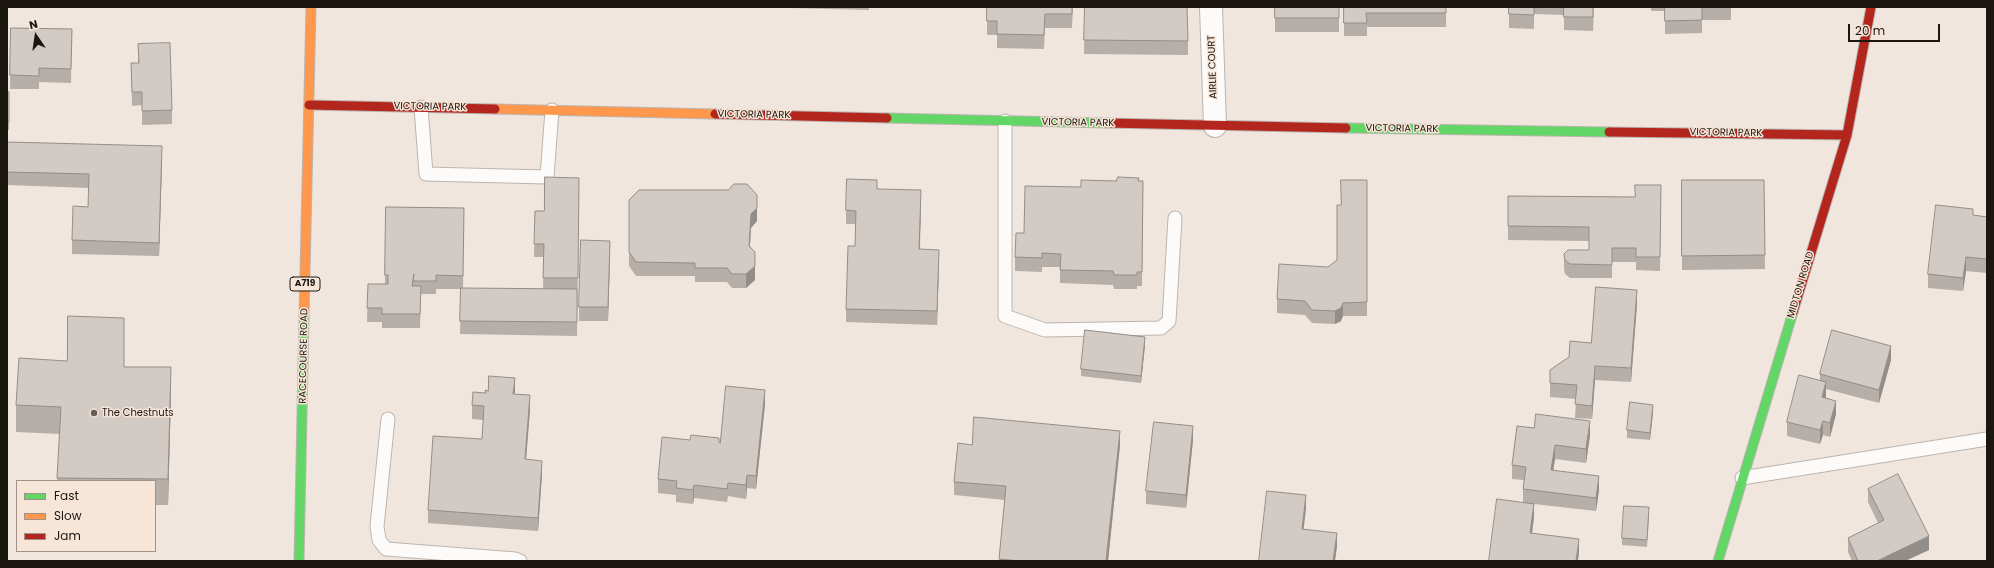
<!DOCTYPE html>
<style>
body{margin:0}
#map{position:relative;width:1994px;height:568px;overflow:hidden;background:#f0e6de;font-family:Poppins,sans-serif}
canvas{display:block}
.frame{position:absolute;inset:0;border:8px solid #1c1611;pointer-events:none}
.legend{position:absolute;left:16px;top:480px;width:140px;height:72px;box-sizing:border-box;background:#f7e5d7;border:1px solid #9f9288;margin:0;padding:5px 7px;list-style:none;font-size:12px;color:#1c1611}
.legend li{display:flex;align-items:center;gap:8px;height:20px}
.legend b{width:20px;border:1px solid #9f9288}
.north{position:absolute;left:16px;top:16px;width:40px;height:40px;-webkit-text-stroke:3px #f7e5d7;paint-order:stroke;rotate:347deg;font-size:11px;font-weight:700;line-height:16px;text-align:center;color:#1c1611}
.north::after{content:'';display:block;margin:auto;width:14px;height:18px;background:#1c1611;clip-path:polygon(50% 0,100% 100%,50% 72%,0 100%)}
.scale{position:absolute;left:1848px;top:24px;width:92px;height:18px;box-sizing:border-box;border:2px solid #1c1611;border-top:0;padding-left:5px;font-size:12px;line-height:14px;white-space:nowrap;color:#1c1611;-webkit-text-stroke:3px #f7e5d7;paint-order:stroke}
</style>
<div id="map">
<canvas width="1994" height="568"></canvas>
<div class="frame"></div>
<ul class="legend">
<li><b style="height:5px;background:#63d668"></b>Fast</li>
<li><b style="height:5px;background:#ff974d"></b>Slow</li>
<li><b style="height:5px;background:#b3261e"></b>Jam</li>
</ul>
<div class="north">N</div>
<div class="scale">20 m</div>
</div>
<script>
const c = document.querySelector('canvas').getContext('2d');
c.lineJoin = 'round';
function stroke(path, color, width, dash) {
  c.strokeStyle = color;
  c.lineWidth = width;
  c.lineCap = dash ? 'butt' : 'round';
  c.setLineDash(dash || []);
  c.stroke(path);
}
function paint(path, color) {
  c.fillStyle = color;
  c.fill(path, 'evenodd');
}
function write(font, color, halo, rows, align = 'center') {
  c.font = font + ' Poppins,sans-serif';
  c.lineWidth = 3;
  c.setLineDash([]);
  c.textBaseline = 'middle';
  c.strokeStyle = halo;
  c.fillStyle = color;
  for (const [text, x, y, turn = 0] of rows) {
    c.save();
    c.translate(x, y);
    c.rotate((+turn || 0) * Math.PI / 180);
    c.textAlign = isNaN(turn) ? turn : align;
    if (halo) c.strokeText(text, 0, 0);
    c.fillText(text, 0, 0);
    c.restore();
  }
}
const lane = new Path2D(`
 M421 107 426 174 547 177 552 110
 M1005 121V316L1045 330 1161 328 1169 321 1175 218
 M388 419 377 526 379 540 386 549 515 559 520 561
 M1742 478 1987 439`);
const street = new Path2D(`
 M1211 7 1215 126`);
const fast = new Path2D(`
 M887 118 1107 123
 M1346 128 1609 132
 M299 561 304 316
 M1718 561 1793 312`);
const slow = new Path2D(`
 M495 109 715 114
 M304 316 311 7`);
const jam = new Path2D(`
 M309 105 495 109
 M715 114 887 118
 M1107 123 1346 128
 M1609 132 1847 135
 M1793 312 1847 135 1871 7`);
const wall = new Path2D(`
 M791 7H869V10L791 8Z
 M987 7H1073L1072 28H1045L1044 49 997 48V35H987Z
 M1085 7 1188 41V55L1084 54Z
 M1275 7H1339V32H1275Z
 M1344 7H1446V27H1367V36H1344Z
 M1509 7H1594L1593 31 1564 30V15L1534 14V29L1509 28Z
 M1651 7H1731V20H1702V33L1665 34V11H1651Z
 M11 28 72 29 71 83 39 82V89H10Z
 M138 44 172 110V124L142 125V105L132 106 131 63H138Z
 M7 91 9 92V130H7Z
 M7 142 162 160 159 256 72 254V240L88 207 89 188 7 185Z
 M579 178 577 336 460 334 461 289H436V294H421L420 328H382V322H367L368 284H385L386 207 464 208 463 288 543 289 544 257H534L535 211H544Z
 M1367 180V316H1343L1341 321 1335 324 1312 323 1305 315 1277 313V299L1328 267 1337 260 1341 205Z
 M1682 180H1764L1765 269 1682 270Z
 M1139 181H1143L1142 286H1137V289H1114L1113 285 1060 283V267H1042V272L1015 271V257L1024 233 1081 187Z
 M1661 185 1660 271 1636 270V262H1612V278H1570L1565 274 1564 268V254L1589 250V241L1508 240V196L1635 197Z
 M877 189 921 204 920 249 939 263 937 325 846 322V309L855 246 856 224H846V210Z
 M728 190 757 221 751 228 750 246 755 252V280L746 288H732L727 282H695V276H636L629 266V200Z
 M1973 215 1987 217V273L1966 271 1963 291 1928 288V274Z
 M610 255 608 321H579V307Z
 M1637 304 1631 382 1595 380 1592 419 1575 418 1576 399 1550 397V383L1591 343Z
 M1145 345 1141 383 1081 376V369Z
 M1891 360 1879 403 1826 389V398L1836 414 1830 437 1823 435 1820 444 1787 436V422L1820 381V374Z
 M124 367 171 394 168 505H155V481H57L60 434 16 432V405Z
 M485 390 514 394 530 409 526 459 542 474 538 531 428 523V510L482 439 483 420 472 419V405L485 393Z
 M765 404 756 489 747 488 746 499 728 496 727 502 694 498 693 504 676 502V495L658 493V479L690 440 720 443Z
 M1653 412 1650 440 1627 438V430Z
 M1517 426 1590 435 1586 463 1555 459 1553 471 1599 490 1596 511 1534 504V517L1532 534 1579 553 1489 561 1523 502V489L1524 480 1512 479V465Z
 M1193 440 1186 508 1146 504V491Z
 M972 445H1120L1108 561H999L1005 500 954 495V482Z
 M1868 489 1929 550 1905 561H1852L1848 552V538L1878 523 1868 502Z
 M1649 515 1647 547 1622 545V538Z`);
const shadedWall = new Path2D(`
 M162 146V160L159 256V243Z
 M921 190V204L919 263V249Z
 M757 208V221L751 228 749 260 751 214Z
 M610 241V255L608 321V307Z
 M939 250V263L937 325V311Z
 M1966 257V271L1963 291V278Z
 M755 266V280L746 288V274Z
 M1637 290V304L1631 382V368Z
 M1343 303V316L1341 321 1335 324V311Z
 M1145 337V345L1141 383V376Z
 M1891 346V360L1879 403V390Z
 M1595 366V380L1592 419V406Z
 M171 367V394L168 505V479Z
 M515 378V391L513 408V394Z
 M1826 382V396L1822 411V397Z
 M765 390V404L756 489V476Z
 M530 395V409L525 473V459Z
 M1836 401V414L1830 437V423Z
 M1653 405V412L1650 440V433Z
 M1590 421V435L1586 463V449Z
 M1823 421V435L1820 444V430Z
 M1193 426V440L1186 508V495Z
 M1120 431V445L1108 561H1106Z
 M1555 445V459L1551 484V470Z
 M542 461V474L538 531V518Z
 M747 475V488L746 499V485Z
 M1599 476V490L1596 511V498Z
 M694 485V498L693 504V490Z
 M1306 495V509L1302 543V529Z
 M1534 504V517L1530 547V533Z
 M1337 533V547L1335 561H1333Z
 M1929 536V550L1905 561H1877Z
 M1579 539V553L1578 561H1576Z`);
const building = new Path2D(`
 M987 7H1072V14H1045L1044 35 997 34V21H987Z
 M1085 7H1187L1188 41 1084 40Z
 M1275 7H1339V18H1275Z
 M1344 7H1446V13H1366L1367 23H1344Z
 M1509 7H1534V15L1509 14Z
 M1564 7H1593V17H1564Z
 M1665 7H1702V20L1665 21Z
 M11 28 72 29 71 69 39 68V76L10 75Z
 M170 43 172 110 142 111V92H132L131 63H139L138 44Z
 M7 91 9 92V122H7Z
 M7 142 162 146 159 243 72 240 73 206 88 207 89 174 7 172Z
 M545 177 579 178 578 278H543L544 244H534L535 211H544Z
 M1118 177 1139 178 1138 181H1143L1142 272H1137V275H1114L1113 271 1060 270 1061 254 1042 253V258L1015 257 1016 233H1024L1025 186 1081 187V180L1116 181Z
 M847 179 877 180V189L921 190 919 249 939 250 937 311 846 309 848 246H855L856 211 846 210Z
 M1341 180H1367V302L1343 303 1341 308 1335 311 1312 310 1305 301 1277 299 1279 264 1328 267 1337 260V205H1341Z
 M1682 180H1764L1765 255 1682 256Z
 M734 184H747L757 195V208L751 214 749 246 755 252V266L746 274H732L727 268H695V263L636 262 629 252V200L639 190H728Z
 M1635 185H1661L1660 257H1636V248H1612V265L1570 264 1565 260 1564 254 1568 250H1589V227L1508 226V196L1635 197Z
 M1936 205 1973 209V215L1987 217V259L1966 257 1963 278 1928 274Z
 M386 207 464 208 463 276 436 275V281H413L414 274 412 286H421L420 314H382V308H367L368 284H388V275H385Z
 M581 240 610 241 608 307H579Z
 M1596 287 1637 290 1631 368 1595 366 1592 406 1575 404 1577 385 1550 383V370L1569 357 1570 341 1591 343Z
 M461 288 577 289V322L460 321Z
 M68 316 124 318V367H171L168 479 57 478 61 407 16 405 19 358 67 361Z
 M1085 330 1145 337 1141 376 1081 369Z
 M1832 330 1891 346 1879 390 1820 374Z
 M1799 375 1826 382 1822 397 1836 401 1830 423 1823 421 1820 430 1787 422Z
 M489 376 515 378 513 394 530 395 525 459 542 461 538 518 428 510 433 436 482 439 484 406 472 405 473 392 486 393 485 390 488 391Z
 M726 386 765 390 756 476 747 475 746 485 728 483 727 489 694 485 693 490 676 488 677 481 658 479 662 437 690 440 691 435 719 438V442L720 443Z
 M1630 402 1653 405 1650 433 1627 430Z
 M1536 414 1590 421 1586 449 1555 445 1551 470 1599 476 1596 498 1523 489 1526 467 1512 465 1517 426 1534 428Z
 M974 417 1120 431 1106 561H1020L999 559 1006 486 954 482 958 443 972 445Z
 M1154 422 1193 426 1186 495 1146 491Z
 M1898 474 1929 536 1877 561H1858L1848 538 1884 520 1868 489Z
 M1267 491 1306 495 1302 529 1337 533 1333 561H1259Z
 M1497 499 1534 504 1530 533 1579 539 1576 561H1489Z
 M1624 506 1649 507 1647 540 1622 538Z`);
const markers = [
 [94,413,4,"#665f59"]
];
const shields = [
 [305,284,30]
];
const shieldNames = [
 ["A719",305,284]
];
const streetNames = [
 ["AIRLIE COURT",1213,67,-92],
 ["VICTORIA PARK",430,107,1],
 ["VICTORIA PARK",754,115,1],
 ["VICTORIA PARK",1078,123,1],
 ["VICTORIA PARK",1402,129,1],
 ["VICTORIA PARK",1726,133,1],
 ["MIDTON ROAD",1801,285,-73],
 ["RACECOURSE ROAD",304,356,-89]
];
const poiNames = [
 ["The Chestnuts",102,413]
];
stroke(lane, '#bcb4ae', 15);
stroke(street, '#bcb4ae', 24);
stroke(fast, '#bcb4ae', 11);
stroke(slow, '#bcb4ae', 11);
stroke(jam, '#bcb4ae', 11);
stroke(lane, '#fdfbfa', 13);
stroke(street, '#fdfbfa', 22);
stroke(fast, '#63d668', 9);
stroke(slow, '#ff974d', 9);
stroke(jam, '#b3261e', 9);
paint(wall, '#b5aea9');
paint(shadedWall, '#938d89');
paint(building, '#d2cac4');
stroke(building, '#938d89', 1);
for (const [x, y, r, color] of markers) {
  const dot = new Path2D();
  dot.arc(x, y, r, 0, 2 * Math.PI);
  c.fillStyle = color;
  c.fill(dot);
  stroke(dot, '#f7e5d7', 1.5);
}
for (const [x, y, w] of shields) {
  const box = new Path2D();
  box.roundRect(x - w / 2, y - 7, w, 14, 3);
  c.fillStyle = '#f7e5d7';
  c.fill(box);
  stroke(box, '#1c1611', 1);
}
write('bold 9px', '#1c1611', null, shieldNames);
write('10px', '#1c1611', '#f7e5d7', streetNames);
write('10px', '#1c1611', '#f7e5d7', poiNames, 'left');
</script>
